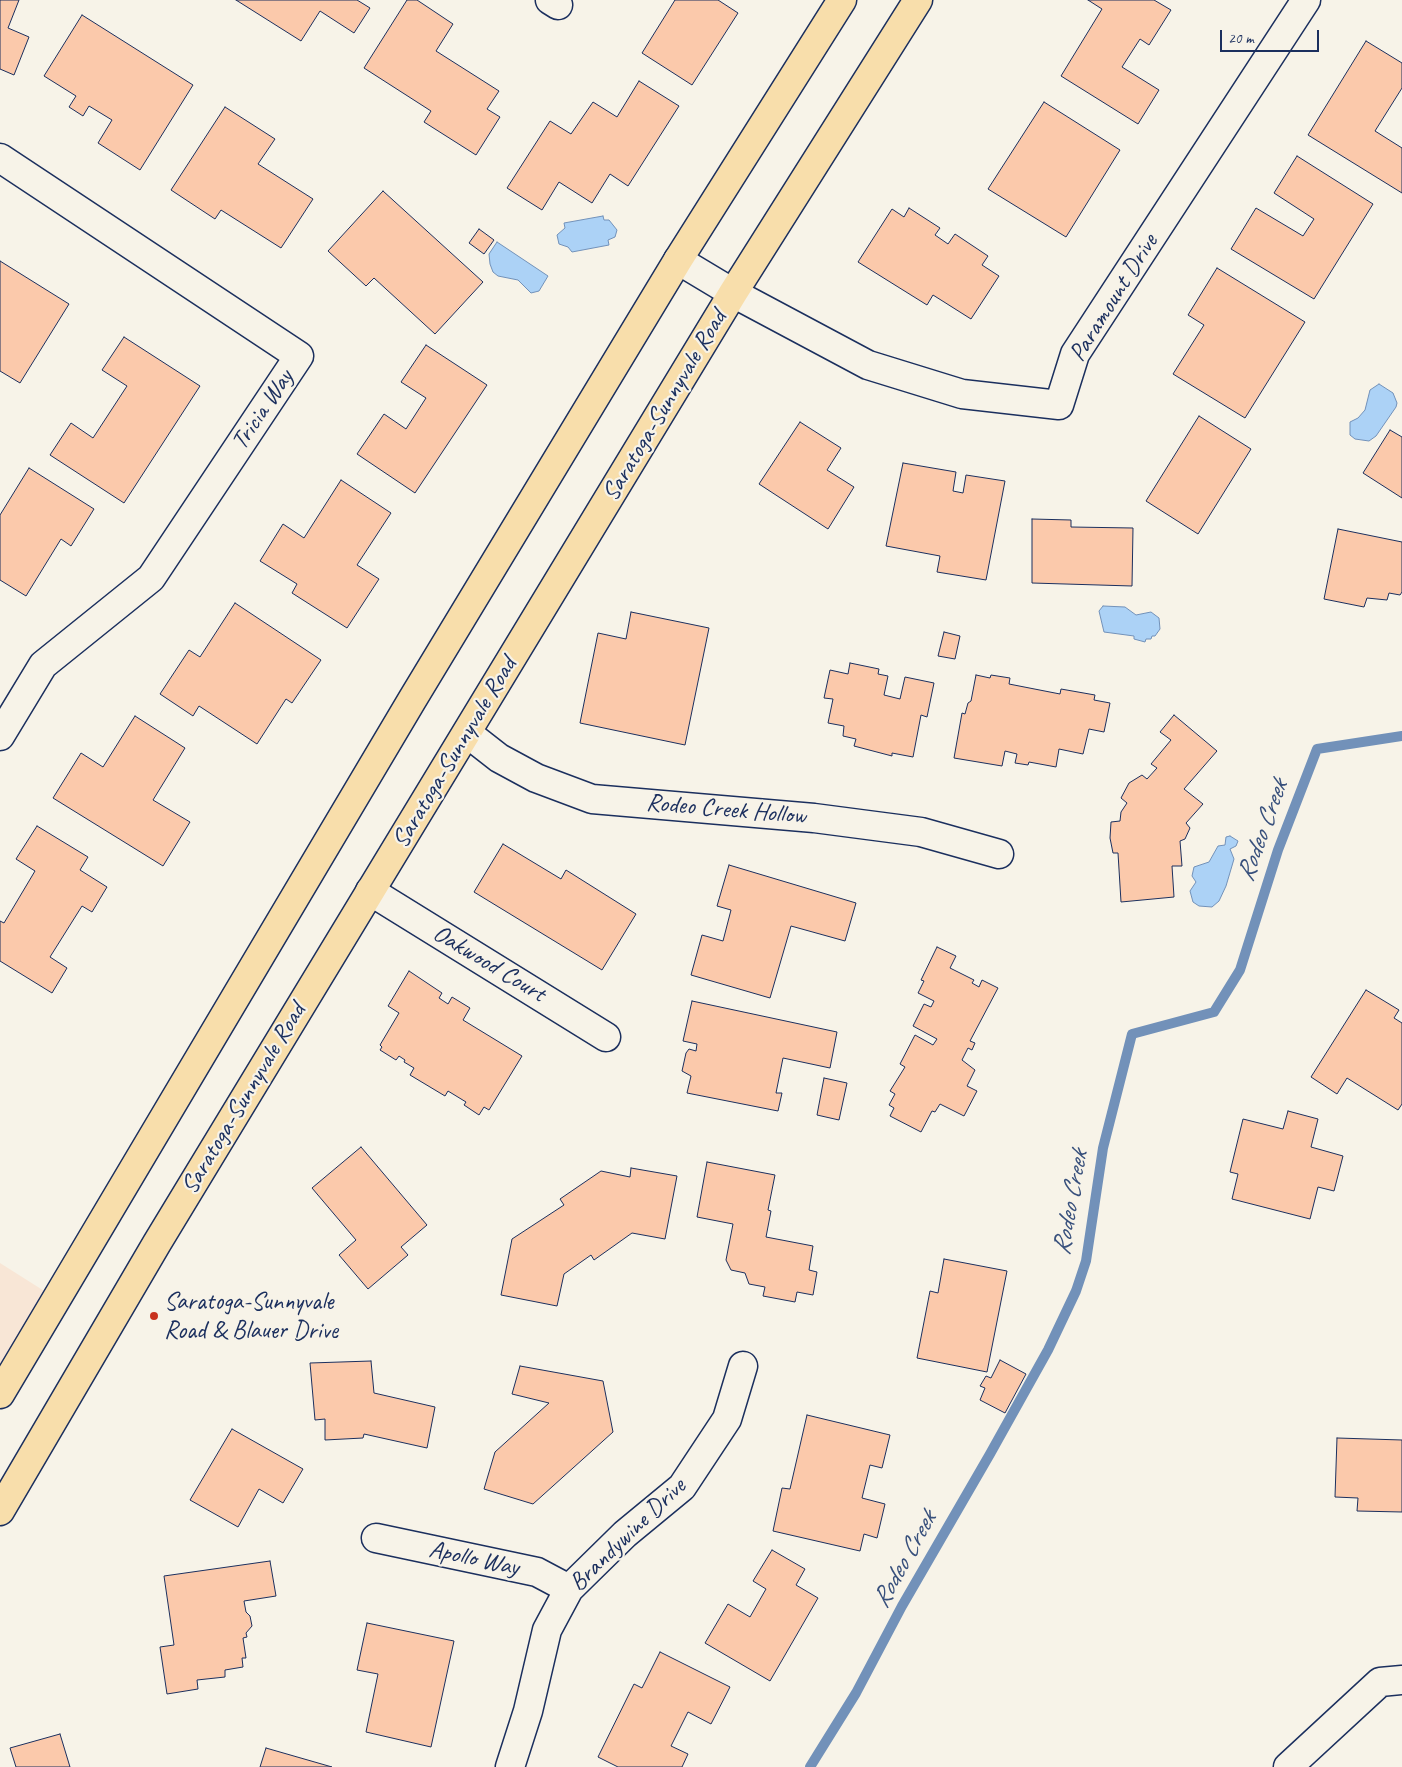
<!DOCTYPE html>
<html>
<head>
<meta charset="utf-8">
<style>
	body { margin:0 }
	#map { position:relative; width:1402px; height:1767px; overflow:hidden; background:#f7f3e8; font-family:Caveat,sans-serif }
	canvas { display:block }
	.scale { position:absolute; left:1220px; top:30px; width:99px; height:22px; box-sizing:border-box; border:2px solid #1b2f5e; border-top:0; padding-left:6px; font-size:15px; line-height:18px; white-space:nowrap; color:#1b2f5e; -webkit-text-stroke:4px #f7f3e8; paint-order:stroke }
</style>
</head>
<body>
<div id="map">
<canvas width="1402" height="1767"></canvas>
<div class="scale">20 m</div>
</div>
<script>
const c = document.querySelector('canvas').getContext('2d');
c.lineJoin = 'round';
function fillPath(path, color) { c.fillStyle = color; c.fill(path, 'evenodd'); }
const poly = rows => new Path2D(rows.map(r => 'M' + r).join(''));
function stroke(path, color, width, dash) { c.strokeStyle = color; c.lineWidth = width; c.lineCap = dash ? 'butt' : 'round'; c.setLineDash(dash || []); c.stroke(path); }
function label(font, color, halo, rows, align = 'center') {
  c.font = font + ' Caveat,sans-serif'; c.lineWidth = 4.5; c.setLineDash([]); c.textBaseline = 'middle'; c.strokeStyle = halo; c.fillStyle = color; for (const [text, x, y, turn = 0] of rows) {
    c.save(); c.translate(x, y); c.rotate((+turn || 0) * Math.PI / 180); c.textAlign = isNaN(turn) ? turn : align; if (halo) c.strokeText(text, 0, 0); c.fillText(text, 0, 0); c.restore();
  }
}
fillPath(poly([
	[0,1263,49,1294,0,1374]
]), '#f8e6d6');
const water = poly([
	[603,216,604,220,609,220,617,230,615,237,608,240,609,245,572,252,568,247,559,244,557,235,565,228,564,223,603,216],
	[497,242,548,276,539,291,531,293,518,280,498,276,493,272,490,264,489,254,497,242],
	[1379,384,1393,393,1397,403,1396,407,1376,436,1369,441,1355,439,1350,435,1350,422,1358,418,1365,410,1370,390,1379,384],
	[1103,606,1125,607,1136,615,1151,612,1159,618,1160,629,1155,636,1152,636,1151,639,1146,639,1145,642,1134,639,1134,636,1104,632,1099,611,1103,606],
	[1230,836,1238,841,1236,846,1230,849,1234,859,1226,886,1219,901,1212,907,1199,906,1193,902,1190,891,1196,882,1192,876,1194,867,1209,862,1218,846,1225,845,1226,837,1230,836]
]);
fillPath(water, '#acd2f6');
stroke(water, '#7291b9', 1);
stroke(poly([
	[810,1767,856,1693,902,1606,990,1454,1048,1350,1076,1291,1086,1261,1103,1148,1132,1034,1214,1012,1240,970,1278,850,1317,749,1402,736]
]), '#7291b9', 10);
const building = poly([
	[0,0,19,0,8,28,29,37,14,75,0,69,0,0],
	[236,0,357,0,370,8,354,33,320,11,301,41,236,0],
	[407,0,417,0,453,24,436,51,499,91,487,109,500,117,476,155,424,122,431,111,364,68,407,0],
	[675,0,718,0,738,13,692,85,642,53,675,0],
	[1088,0,1154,0,1171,10,1149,45,1140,39,1122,67,1159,90,1138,124,1061,76,1102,9,1088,0],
	[82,15,193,85,140,170,98,143,112,120,89,106,83,116,69,107,76,96,44,76,82,15],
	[1366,41,1402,63,1402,88,1375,131,1402,148,1402,193,1308,135,1366,41],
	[639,81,679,106,628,186,610,174,592,203,559,182,542,210,507,188,550,121,571,134,593,102,617,117,639,81],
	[1044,102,1120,150,1066,237,988,189,1044,102],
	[225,107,275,139,258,164,313,199,281,248,221,210,215,219,171,190,225,107],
	[1297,156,1373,204,1314,299,1231,249,1256,208,1303,236,1314,219,1274,193,1297,156],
	[383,191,483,282,435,334,374,278,366,286,328,251,383,191],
	[909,208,940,228,935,235,948,244,955,234,988,256,982,265,999,276,971,319,933,295,927,305,858,262,892,209,904,217,909,208],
	[479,229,494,240,484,254,469,243,479,229],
	[0,261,69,304,20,383,0,371,0,261],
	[1217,268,1305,322,1245,418,1173,374,1204,325,1188,315,1217,268],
	[124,337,200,386,124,503,50,455,71,423,93,438,127,386,102,370,124,337],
	[426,345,487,385,415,493,357,454,384,414,406,429,426,398,401,382,426,345],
	[1199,416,1251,449,1198,534,1146,501,1199,416],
	[800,422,841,448,827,470,854,487,828,529,759,484,800,422],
	[1390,430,1402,437,1402,498,1363,473,1390,430],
	[903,463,956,472,953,491,963,493,966,475,1005,481,986,580,937,572,940,556,886,546,903,463],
	[29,468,94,509,71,546,61,539,26,596,0,580,0,515,29,468],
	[341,480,391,513,357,565,379,579,347,628,292,593,297,584,260,561,283,524,304,538,341,480],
	[1032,519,1071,520,1071,527,1133,528,1132,586,1032,583,1032,519],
	[1338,529,1402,542,1402,592,1400,595,1389,593,1387,600,1367,598,1364,607,1324,599,1338,529],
	[235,603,321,660,292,703,286,699,257,744,199,706,193,716,160,694,189,650,200,657,235,603],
	[631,612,709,628,685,745,580,723,598,633,626,639,631,612],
	[944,632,960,636,955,659,938,656,944,632],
	[850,663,879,669,878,674,888,676,884,695,900,699,905,677,934,683,927,717,921,715,913,757,892,753,892,756,854,746,856,739,843,736,844,726,828,723,833,699,824,698,830,670,848,674,850,663],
	[976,675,990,678,991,675,1010,678,1009,684,1060,694,1061,689,1095,695,1094,700,1110,703,1104,732,1089,729,1083,754,1059,749,1056,767,1029,762,1028,765,1015,763,1017,754,1005,751,1002,766,954,758,962,713,965,714,968,703,971,701,976,675],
	[1174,715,1217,751,1184,789,1203,804,1186,823,1190,828,1185,839,1180,841,1182,866,1172,866,1174,897,1121,902,1118,853,1113,853,1110,838,1111,822,1120,821,1121,812,1127,803,1121,798,1129,783,1142,775,1147,779,1157,768,1151,764,1171,740,1160,732,1174,715],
	[135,716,185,748,153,800,190,822,163,866,53,798,81,753,103,767,135,716],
	[37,826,88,857,80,870,107,887,92,912,82,906,50,957,67,968,52,993,0,961,0,921,4,923,35,871,16,859,37,826],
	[503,844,561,879,566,870,636,914,602,970,474,892,503,844],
	[729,865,856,903,845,941,791,926,770,998,691,975,702,935,723,941,731,910,717,906,729,865],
	[937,947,956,956,950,968,974,980,972,983,979,987,982,980,998,988,970,1041,975,1043,972,1050,968,1048,962,1060,975,1070,967,1086,977,1091,964,1116,940,1104,935,1112,932,1111,921,1132,890,1116,894,1108,889,1105,895,1094,890,1091,905,1067,900,1064,915,1035,933,1045,937,1039,913,1026,924,1004,931,1007,934,1001,918,993,924,981,921,980,937,947],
	[409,971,442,993,439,998,448,1004,452,997,470,1008,463,1020,522,1056,489,1110,484,1107,479,1115,464,1105,466,1102,448,1091,445,1096,410,1075,414,1068,404,1062,405,1060,399,1056,396,1060,380,1050,382,1047,380,1045,399,1013,388,1006,409,971],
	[1366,990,1399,1010,1394,1018,1402,1023,1402,1104,1398,1110,1347,1078,1337,1094,1311,1077,1366,990],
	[692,1001,837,1032,830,1068,783,1058,776,1093,782,1093,778,1111,687,1093,691,1076,682,1071,686,1053,689,1049,696,1051,697,1044,683,1041,692,1001],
	[824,1078,847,1083,839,1120,817,1115,824,1078],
	[1288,1111,1318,1119,1311,1147,1343,1156,1334,1191,1318,1187,1310,1219,1232,1199,1238,1174,1230,1172,1243,1119,1283,1129,1288,1111],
	[361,1147,427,1225,401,1247,408,1255,368,1289,339,1255,356,1240,312,1188,361,1147],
	[707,1162,775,1175,768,1210,771,1211,766,1237,813,1246,809,1270,817,1272,813,1295,797,1292,795,1302,763,1296,765,1287,749,1284,745,1273,731,1270,726,1260,733,1224,697,1217,707,1162],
	[631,1168,677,1176,665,1239,632,1233,594,1260,591,1255,564,1274,557,1306,501,1295,512,1239,564,1205,560,1199,601,1171,630,1177,631,1168],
	[944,1259,1007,1271,987,1372,917,1358,930,1291,938,1293,944,1259],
	[1000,1360,1026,1374,1005,1413,980,1400,985,1388,980,1386,986,1376,991,1378,1000,1360],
	[371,1361,374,1393,435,1407,427,1448,364,1434,363,1438,325,1440,325,1419,315,1420,310,1363,371,1361],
	[520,1366,603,1381,613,1432,533,1504,484,1489,495,1452,549,1403,512,1394,520,1366],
	[807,1415,890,1435,882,1468,870,1465,862,1498,885,1504,877,1538,864,1534,860,1551,773,1531,782,1488,790,1489,807,1415],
	[232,1429,303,1469,283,1503,259,1489,238,1527,190,1500,232,1429],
	[1337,1438,1402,1440,1402,1512,1357,1511,1358,1498,1335,1497,1337,1438],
	[772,1550,805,1569,796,1585,818,1598,770,1681,705,1643,728,1604,750,1617,766,1589,753,1581,772,1550],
	[270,1561,276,1596,244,1601,246,1612,250,1616,252,1626,246,1633,247,1637,243,1638,246,1658,242,1658,243,1667,225,1670,225,1677,197,1680,198,1689,167,1694,160,1647,174,1645,164,1576,270,1561],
	[367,1623,454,1641,431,1747,366,1732,378,1674,357,1670,367,1623],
	[660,1652,730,1687,711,1724,688,1712,671,1746,688,1754,682,1767,618,1767,598,1757,634,1684,642,1688,660,1652],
	[60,1734,70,1767,16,1767,10,1748,60,1734],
	[266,1748,332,1767,260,1767,266,1748]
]);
fillPath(building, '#fbc9ab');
stroke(building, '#1b2f5e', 1);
const minor = poly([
	[550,0,558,5],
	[0,158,299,356,151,578,43,665,0,736],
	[678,260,733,293,868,365,962,394,1059,405,1075,354,1306,0],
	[467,733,499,758,536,778,592,799,814,818,921,832,999,854],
	[370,891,606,1037],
	[376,1538,537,1572,569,1589],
	[510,1767,528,1711,547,1630,569,1589,625,1534,682,1487,727,1419,743,1366],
	[1288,1767,1380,1682,1402,1680]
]);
const major = poly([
	[0,1394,412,700,678,260,842,0],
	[0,1511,157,1243,733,293,918,0]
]);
stroke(minor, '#1b2f5e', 31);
stroke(major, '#1b2f5e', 31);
stroke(minor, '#f7f3e8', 28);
stroke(major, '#f8deab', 28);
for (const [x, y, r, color] of [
	[154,1316,5,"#c8321e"]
]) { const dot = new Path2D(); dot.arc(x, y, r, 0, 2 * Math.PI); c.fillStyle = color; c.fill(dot); stroke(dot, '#f7f3e8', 2); }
label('25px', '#1b2f5e', '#f7f3e8', [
	["Paramount Drive",1114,298,-58],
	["Saratoga-Sunnyvale Road",665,406,-59],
	["Tricia Way",263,410,-56],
	["Saratoga-Sunnyvale Road",455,753,-59],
	["Rodeo Creek Hollow",726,810,5],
	["Oakwood Court",489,964,31],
	["Saratoga-Sunnyvale Road",244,1099,-59],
	["Brandywine Drive",628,1535,-44],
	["Apollo Way",474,1559,12]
]);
label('25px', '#1b2f5e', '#f7f3e8', [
	["Saratoga-Sunnyvale",164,1302],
	["Road & Blauer Drive",164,1331]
], 'left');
label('italic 26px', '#38507c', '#f7f3e8', [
	["Rodeo Creek",1263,831,-70],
	["Rodeo Creek",1071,1203,-80],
	["Rodeo Creek",905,1560,-61]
]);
</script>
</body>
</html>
